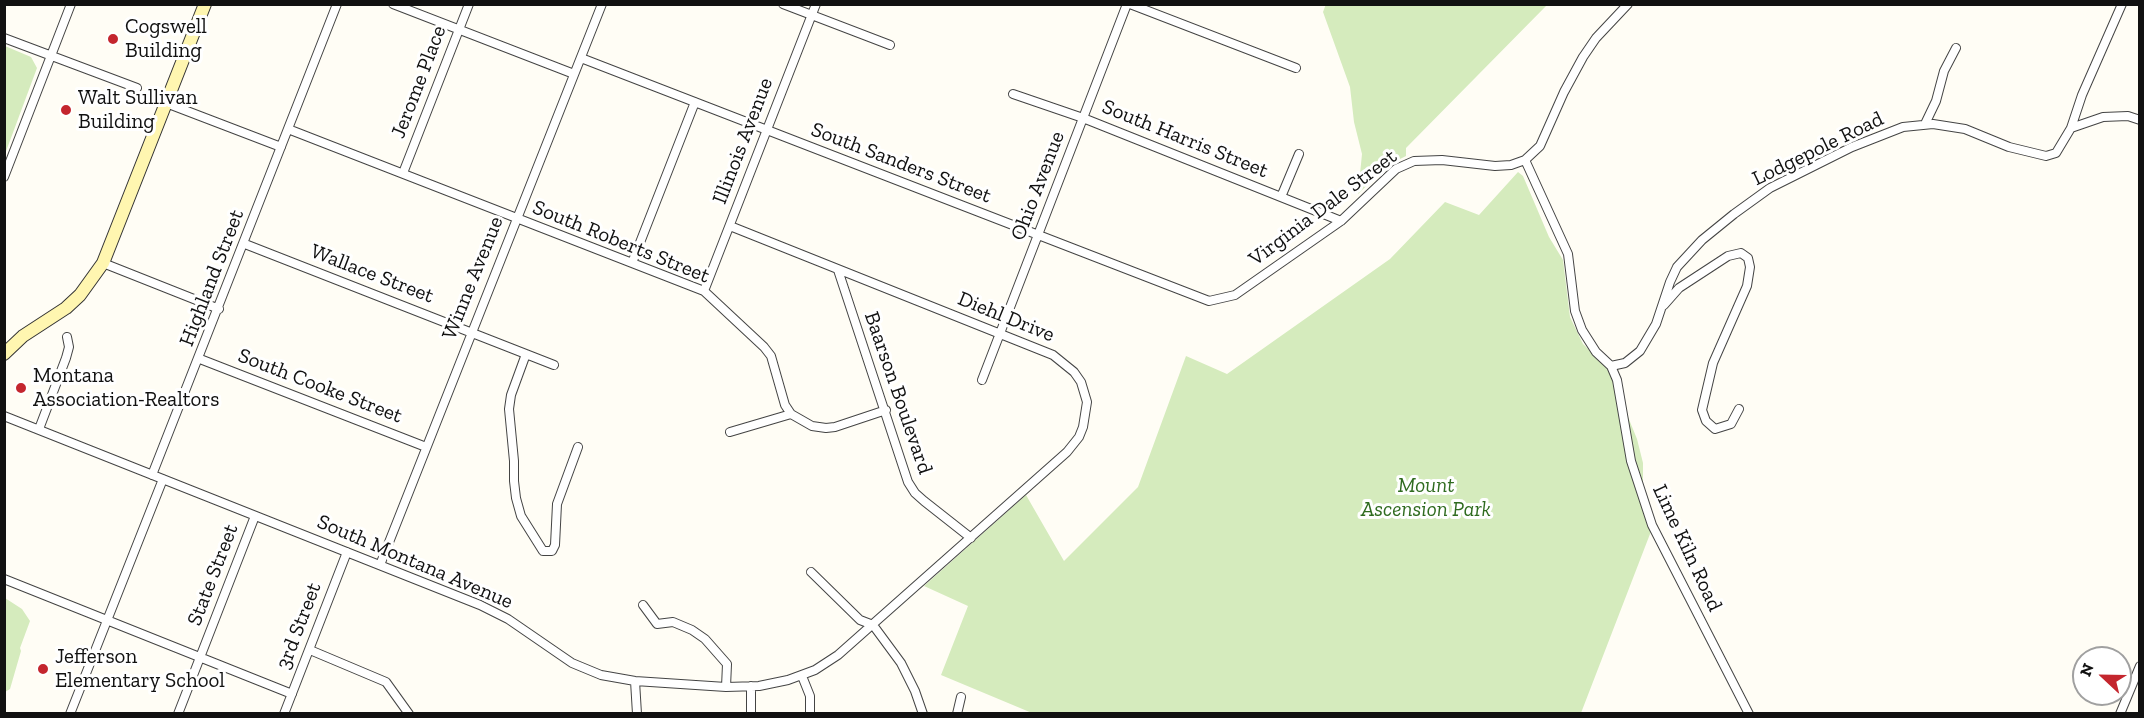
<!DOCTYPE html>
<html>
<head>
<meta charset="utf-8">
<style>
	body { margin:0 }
	#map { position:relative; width:2144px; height:718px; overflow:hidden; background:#fffdf5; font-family:"Zilla Slab",serif }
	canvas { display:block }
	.frame { position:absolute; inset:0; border:6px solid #111; pointer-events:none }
	.north { position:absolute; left:2072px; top:646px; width:60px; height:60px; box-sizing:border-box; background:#fff; border:2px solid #a0a0a0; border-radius:50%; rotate:292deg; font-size:16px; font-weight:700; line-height:24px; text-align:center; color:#111 }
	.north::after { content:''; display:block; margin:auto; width:21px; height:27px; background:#c4262e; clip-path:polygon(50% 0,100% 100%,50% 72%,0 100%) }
</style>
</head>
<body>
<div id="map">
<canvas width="2144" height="718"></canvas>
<div class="frame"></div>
<div class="north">N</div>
</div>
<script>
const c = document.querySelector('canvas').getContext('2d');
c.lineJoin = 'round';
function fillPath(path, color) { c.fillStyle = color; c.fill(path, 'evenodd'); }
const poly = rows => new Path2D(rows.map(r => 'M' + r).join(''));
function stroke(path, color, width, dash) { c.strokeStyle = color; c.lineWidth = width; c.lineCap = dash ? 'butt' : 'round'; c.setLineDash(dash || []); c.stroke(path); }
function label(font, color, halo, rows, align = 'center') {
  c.font = font + ' "Zilla Slab",serif'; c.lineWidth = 6; c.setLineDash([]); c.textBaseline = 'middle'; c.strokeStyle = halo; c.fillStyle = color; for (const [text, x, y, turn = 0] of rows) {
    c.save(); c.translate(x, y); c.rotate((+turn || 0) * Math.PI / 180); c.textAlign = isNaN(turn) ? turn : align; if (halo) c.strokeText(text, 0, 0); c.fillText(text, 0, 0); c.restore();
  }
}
fillPath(poly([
	[1326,4,1546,4,1547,5,1406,148,1406,156,1388,165,1358,194,1362,154,1354,122,1350,87,1323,12],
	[5,46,31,57,37,68,5,154],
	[1518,172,1523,176,1549,237,1563,260,1570,317,1583,344,1608,368,1637,439,1643,463,1643,490,1655,521,1581,713,1032,713,941,675,968,606,924,586,1026,495,1064,561,1138,487,1186,356,1227,374,1390,259,1445,202,1479,215],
	[5,598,22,609,30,621,20,648,21,651,10,689,5,692]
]), '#d5ebbd');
const street = poly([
	[393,4,574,74],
	[783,4,890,45],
	[1130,4,1296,68],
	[4,38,137,88],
	[581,58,1209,301,1235,295,1341,221,1396,169,1414,161,1442,160,1495,166,1511,165,1525,160,1540,146,1564,92,1583,57,1596,38,1628,4],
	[1013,94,1083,118,1341,221],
	[166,103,281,147],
	[1925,124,1936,101,1944,71,1956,48],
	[2071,128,2082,95,2122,4],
	[288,129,704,291,764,347,771,356,785,405,791,414,812,426,826,428,835,427,886,410],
	[1525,160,1568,254,1575,311,1582,330,1596,352,1611,366,1617,380,1631,461,1652,525,1749,714],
	[403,173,469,4],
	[4,177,71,4],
	[1281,197,1299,154],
	[245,244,554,365],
	[103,263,219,309],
	[632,263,695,102],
	[838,270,908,482,915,493,924,501,971,538],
	[704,291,816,4],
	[1664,305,1679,288,1728,256,1741,253,1748,258,1750,267,1747,286,1713,363,1702,410,1706,421,1715,429,1731,424,1739,409],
	[526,354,511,395,509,409,514,461,514,481,516,498,521,516,543,551,552,551,555,545,557,504,578,447],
	[200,359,426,447],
	[1611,366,1625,363,1640,351,1656,324,1670,282,1677,267,1702,240,1734,214,1770,188,1852,147,1903,127,1933,124,1965,129,2009,147,2046,156,2056,153,2071,128,2103,117,2128,116,2140,120],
	[982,380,1127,4],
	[4,416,480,605,508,619,572,663,601,675,635,681,726,687,759,686,788,680,815,670,838,655,1067,452,1079,437,1083,427,1087,402,1081,382,1074,372,1053,355,730,226],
	[39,429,66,358,69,347,67,337],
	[730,432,791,414],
	[152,475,337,4],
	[380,565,602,4],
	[811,572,860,620,873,625,901,663,915,691,923,714],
	[4,579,292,694],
	[643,605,657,624,673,622,692,630,705,639,727,664,726,687],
	[310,650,386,682,409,714],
	[802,676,810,696,810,714],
	[635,681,637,714],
	[70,714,163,479],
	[178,714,255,516],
	[284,714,347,552],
	[751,714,751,686],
	[957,714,961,697],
	[2120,714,2140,666]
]);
const secondary = poly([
	[4,354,23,336,66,308,80,295,103,263,205,4]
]);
stroke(street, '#444', 10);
stroke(secondary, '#333', 14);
stroke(street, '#fff', 8);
stroke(secondary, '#fff6b0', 12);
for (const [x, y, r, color] of [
	[113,39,6,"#c4262e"],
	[66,110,6,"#c4262e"],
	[21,388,6,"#c4262e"],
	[43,669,6,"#c4262e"]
]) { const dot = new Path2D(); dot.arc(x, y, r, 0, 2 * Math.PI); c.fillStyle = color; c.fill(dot); stroke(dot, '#fff', 2); }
label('21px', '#111', '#fff', [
	["Cogswell",125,27],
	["Building",125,51],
	["Walt Sullivan",78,98],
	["Building",78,122],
	["Montana",33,376],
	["Association-Realtors",33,400],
	["Jefferson",55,657],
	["Elementary School",55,681]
], 'left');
label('21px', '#111', '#fff', [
	["Jerome Place",419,82,-69],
	["South Harris Street",1185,139,22],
	["Illinois Avenue",743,141,-69],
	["Lodgepole Road",1818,149,-26],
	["South Sanders Street",901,163,21],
	["Ohio Avenue",1038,186,-69],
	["Virginia Dale Street",1323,208,-37],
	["South Roberts Street",621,242,22],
	["Wallace Street",372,274,21],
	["Highland Street",212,278,-69],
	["Winne Avenue",473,278,-68],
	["Diehl Drive",1006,317,22],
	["South Cooke Street",320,386,21],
	["Baarson Boulevard",898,393,71],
	["Lime Kiln Road",1687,548,65],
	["South Montana Avenue",415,562,23],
	["State Street",213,575,-69],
	["3rd Street",299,626,-69]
]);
label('italic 21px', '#2f6b1f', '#fff', [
	["Mount",1426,486],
	["Ascension Park",1426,510]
]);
</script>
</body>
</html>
